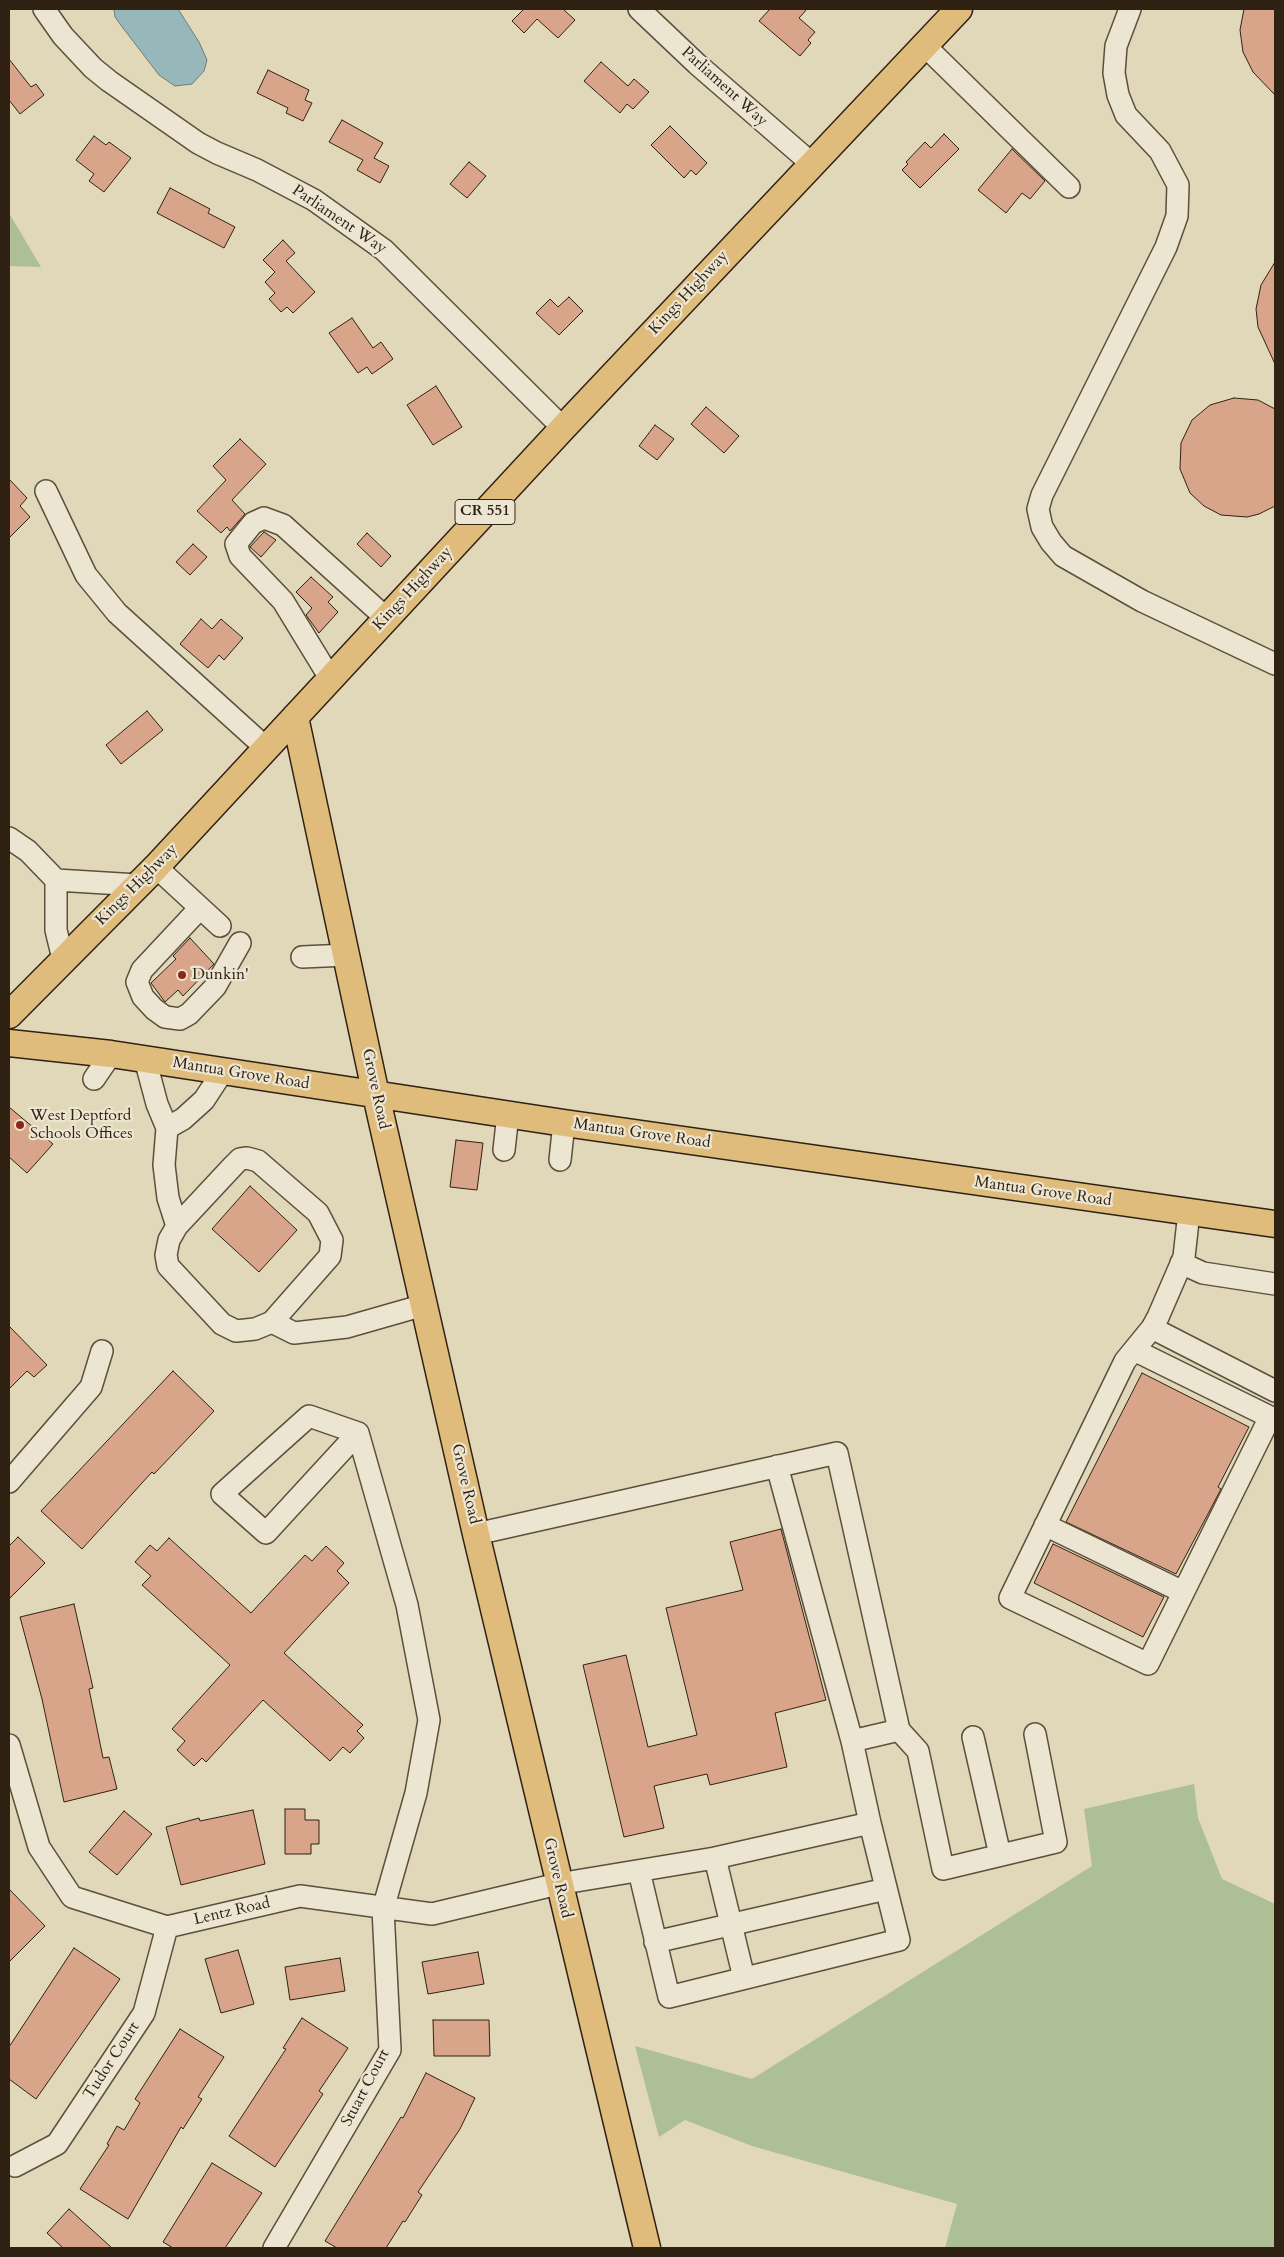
<!DOCTYPE html>
<html>
<head>
<meta charset="utf-8">
<style>
	body { margin:0 }
	#map { position:relative; width:1284px; height:2257px; overflow:hidden; background:#e1d7b9; font-family:Cardo,serif }
	canvas { display:block }
	.frame { position:absolute; inset:0; border:10px solid #302213; pointer-events:none }
</style>
</head>
<body>
<div id="map">
<canvas width="1284" height="2257"></canvas>
<div class="frame"></div>
</div>
<script>
const c = document.querySelector('canvas').getContext('2d');
c.lineJoin = 'round';
function fillPath(path, color) { c.fillStyle = color; c.fill(path, 'evenodd'); }
const poly = rows => new Path2D(rows.map(r => 'M' + r).join(''));
function stroke(path, color, width, dash) { c.strokeStyle = color; c.lineWidth = width; c.lineCap = dash ? 'butt' : 'round'; c.setLineDash(dash || []); c.stroke(path); }
function label(font, color, halo, rows, align = 'center') {
  c.font = font + ' Cardo,serif'; c.lineWidth = 4.5; c.setLineDash([]); c.textBaseline = 'middle'; c.strokeStyle = halo; c.fillStyle = color; for (const [text, x, y, turn = 0] of rows) {
    c.save(); c.translate(x, y); c.rotate((+turn || 0) * Math.PI / 180); c.textAlign = isNaN(turn) ? turn : align; if (halo) c.strokeText(text, 0, 0); c.fillText(text, 0, 0); c.restore();
  }
}
fillPath(poly([
	[9,213,41,267,9,266],
	[1194,1784,1198,1818,1222,1879,1275,1904,1275,2248,945,2248,957,2204,752,2146,685,2120,659,2137,635,2046,752,2079,1092,1866,1084,1809]
]), '#adbf94');
const water = poly([
	[114,9,178,9,199,42,207,60,204,71,192,84,175,86,169,82,159,75,123,28,115,17,114,9]
]);
fillPath(water, '#98b7ba');
stroke(water, '#6e7b77', 1);
const building = poly([
	[524,9,563,9,575,20,558,38,537,19,524,33,512,21,524,9],
	[770,9,807,9,799,18,815,32,808,40,811,43,800,56,759,21,770,9],
	[1244,9,1275,9,1275,95,1253,72,1243,52,1240,30,1244,9],
	[9,59,31,87,36,84,44,95,20,114,9,100,9,59],
	[601,62,628,86,634,79,649,92,633,109,627,104,620,113,584,81,601,62],
	[268,70,309,90,305,100,312,103,303,121,286,113,288,108,257,93,268,70],
	[342,120,383,143,374,158,389,166,380,183,357,170,363,160,329,142,342,120],
	[670,126,707,163,696,175,691,170,684,178,651,145,670,126],
	[944,134,959,149,920,188,902,170,908,164,906,162,925,142,931,148,944,134],
	[94,136,106,145,109,142,131,158,104,192,89,181,94,174,76,160,94,136],
	[1012,149,1045,181,1030,199,1022,193,1006,213,978,190,1012,149],
	[469,162,486,176,467,198,450,184,469,162],
	[170,188,210,209,208,213,235,227,224,248,157,213,170,188],
	[283,240,295,253,286,261,315,292,293,313,287,307,281,312,269,299,275,293,265,282,275,272,263,260,283,240],
	[1275,262,1275,364,1258,327,1256,309,1261,285,1275,262],
	[569,297,583,311,559,335,536,313,550,299,558,307,569,297],
	[352,318,373,348,381,342,393,359,372,374,367,367,358,373,329,333,352,318],
	[436,386,462,427,433,445,407,405,436,386],
	[1234,398,1258,400,1275,409,1275,506,1259,514,1247,517,1221,515,1204,506,1190,493,1180,469,1181,443,1192,420,1210,405,1234,398],
	[706,407,739,436,724,453,691,424,706,407],
	[655,425,674,439,657,460,639,446,655,425],
	[240,439,266,464,232,500,245,514,230,531,227,527,221,533,197,511,226,480,213,466,240,439],
	[9,479,27,498,20,506,30,517,9,538,9,479],
	[264,532,276,540,261,557,250,547,264,532],
	[367,533,391,556,381,567,357,544,367,533],
	[193,544,207,557,190,575,176,562,193,544],
	[311,577,333,597,328,602,338,612,319,633,306,615,312,608,296,592,311,577],
	[201,619,212,629,221,619,243,638,224,660,219,655,208,668,180,644,201,619],
	[147,711,163,730,121,764,106,745,147,711],
	[190,938,214,964,183,996,178,990,165,1002,151,983,176,959,173,956,190,938],
	[9,1107,53,1144,27,1173,9,1157,9,1107],
	[456,1140,483,1143,477,1190,450,1187,456,1140],
	[250,1186,297,1230,259,1272,212,1229,250,1186],
	[9,1326,47,1365,34,1377,27,1371,9,1389,9,1326],
	[173,1371,214,1411,154,1474,152,1472,82,1549,41,1511,173,1371],
	[1142,1373,1249,1427,1218,1487,1221,1489,1209,1512,1176,1574,1066,1522,1142,1373],
	[781,1529,826,1700,775,1713,787,1767,710,1785,707,1774,654,1786,664,1828,624,1837,583,1665,626,1655,648,1747,697,1735,666,1608,743,1590,730,1542,781,1529],
	[18,1537,45,1563,9,1599,9,1546,18,1537],
	[169,1538,251,1613,305,1555,312,1561,326,1546,344,1563,337,1571,349,1583,284,1653,363,1725,357,1731,364,1738,350,1753,343,1747,330,1761,263,1700,206,1762,202,1758,194,1766,177,1750,185,1741,172,1729,230,1665,142,1585,151,1576,135,1562,150,1545,157,1551,169,1538],
	[1053,1544,1164,1597,1143,1637,1034,1583,1053,1544],
	[74,1604,93,1688,89,1689,103,1758,109,1757,117,1789,64,1802,42,1699,20,1617,74,1604],
	[285,1809,305,1809,305,1820,319,1820,319,1844,311,1844,311,1854,285,1854,285,1809],
	[253,1810,265,1864,181,1885,166,1827,199,1818,200,1821,253,1810],
	[124,1811,152,1834,117,1875,89,1852,124,1811],
	[9,1889,45,1926,9,1962,9,1889],
	[74,1948,120,1979,36,2099,9,2079,9,2047,74,1948],
	[238,1950,254,2004,221,2013,205,1959,238,1950],
	[478,1952,484,1984,428,1994,422,1962,478,1952],
	[340,1958,345,1991,290,2000,285,1967,340,1958],
	[302,2018,348,2048,319,2091,323,2094,275,2167,229,2136,286,2049,283,2048,302,2018],
	[433,2020,489,2020,490,2056,434,2056,433,2020],
	[180,2029,224,2057,198,2097,202,2099,183,2129,181,2127,128,2219,80,2189,109,2145,107,2144,117,2126,124,2130,140,2103,135,2099,180,2029],
	[426,2073,475,2098,460,2129,418,2192,422,2195,405,2222,403,2221,386,2248,337,2248,325,2241,383,2147,401,2117,403,2118,426,2073],
	[212,2163,262,2193,225,2248,173,2248,163,2242,212,2163],
	[69,2209,112,2248,63,2248,47,2233,69,2209]
]);
fillPath(building, '#d8a48a');
stroke(building, '#302213', 1);
const minor = poly([
	[44,9,63,36,93,68,109,81,198,143,217,153,257,170,314,200,384,250,563,428],
	[639,9,697,64,811,163],
	[1130,9,1116,46,1114,73,1118,95,1126,115,1160,151,1178,185,1177,216,1166,247,1042,495,1038,509,1042,527,1051,542,1063,556,1142,601,1275,664],
	[924,45,1069,187],
	[46,491,86,575,117,613,266,748],
	[330,678,283,601,240,556,236,544,253,523,264,518,283,525,386,618],
	[9,838,28,851,56,880,56,930,63,959],
	[156,867,220,926],
	[56,880,138,885],
	[200,908,142,970,137,982,143,997,154,1009,165,1017,180,1019,189,1014,215,987,240,943],
	[302,957,347,955],
	[145,1059,157,1104,167,1128,183,1119,204,1100,223,1071],
	[94,1079,111,1054],
	[167,1128,164,1165,168,1198,177,1226],
	[504,1150,508,1114],
	[560,1160,564,1123],
	[1181,1263,1203,1273,1275,1284],
	[272,1322,255,1329,236,1331,222,1324,168,1266,166,1255,169,1240,177,1226,233,1166,240,1159,247,1158,258,1161,318,1213,332,1240,330,1256,272,1322,294,1333,347,1327,424,1305],
	[1152,1328,1275,1391],
	[1134,1350,1270,1417,1148,1664,1010,1598,1125,1361,1152,1328,1158,1317,1184,1257,1189,1212],
	[777,1466,852,1741],
	[9,1482,91,1387,102,1351],
	[1045,1525,1183,1592],
	[899,1730,918,1751,943,1869,1056,1842,1035,1734],
	[973,1737,1000,1855],
	[9,1745,39,1847,72,1897,167,1927,300,1896,432,1914,558,1884,715,1858,870,1823,852,1741,899,1730,837,1453,476,1534],
	[715,1858,744,1978],
	[639,1871,669,1997,899,1940,870,1823],
	[655,1942,886,1889],
	[15,2166,57,2144,144,2013,167,1927],
	[274,2248,390,2050,383,1909,416,1793,429,1720,407,1605,358,1433,309,1416,222,1494,266,1533,358,1433]
]);
const major = poly([
	[295,717,376,1095,476,1534,647,2248],
	[9,1015,156,867,563,428,959,9],
	[9,1043,111,1054,564,1123,1275,1224]
]);
stroke(minor, '#5c4f3c', 24);
stroke(major, '#302213', 29);
stroke(minor, '#ece5d2', 21);
stroke(major, '#e0bc7c', 26);
for (const [x, y, r, color] of [
	[182,975,5,"#8f2418"],
	[20,1125,5,"#8f2418"]
]) { const dot = new Path2D(); dot.arc(x, y, r, 0, 2 * Math.PI); c.fillStyle = color; c.fill(dot); stroke(dot, '#ece5d2', 2); }
for (const [x, y, w] of [
	[485,512,60]
]) { const box = new Path2D(); box.roundRect(x - w / 2, y - 12.5, w, 25, 4); c.fillStyle = '#ece5d2'; c.fill(box); stroke(box, '#302213', 1); }
label('bold 15px', '#302213', null, [
	["CR 551",485,512]
]);
label('16px', '#302213', '#ece5d2', [
	["Parliament Way",724,87,42],
	["Parliament Way",339,220,34],
	["Kings Highway",689,293,-47],
	["Kings Highway",413,589,-47],
	["Kings Highway",137,885,-45],
	["Mantua Grove Road",241,1074,9],
	["Grove Road",375,1089,78],
	["Mantua Grove Road",642,1134,8],
	["Mantua Grove Road",1043,1192,8],
	["Grove Road",465,1484,77],
	["Grove Road",557,1878,77],
	["Lentz Road",232,1912,-13],
	["Tudor Court",112,2061,-57],
	["Stuart Court",366,2088,-62]
]);
label('16px', '#302213', '#ece5d2', [
	["Dunkin'",192,975],
	["West Deptford",30,1116],
	["Schools Offices",30,1134]
], 'left');
</script>
</body>
</html>
